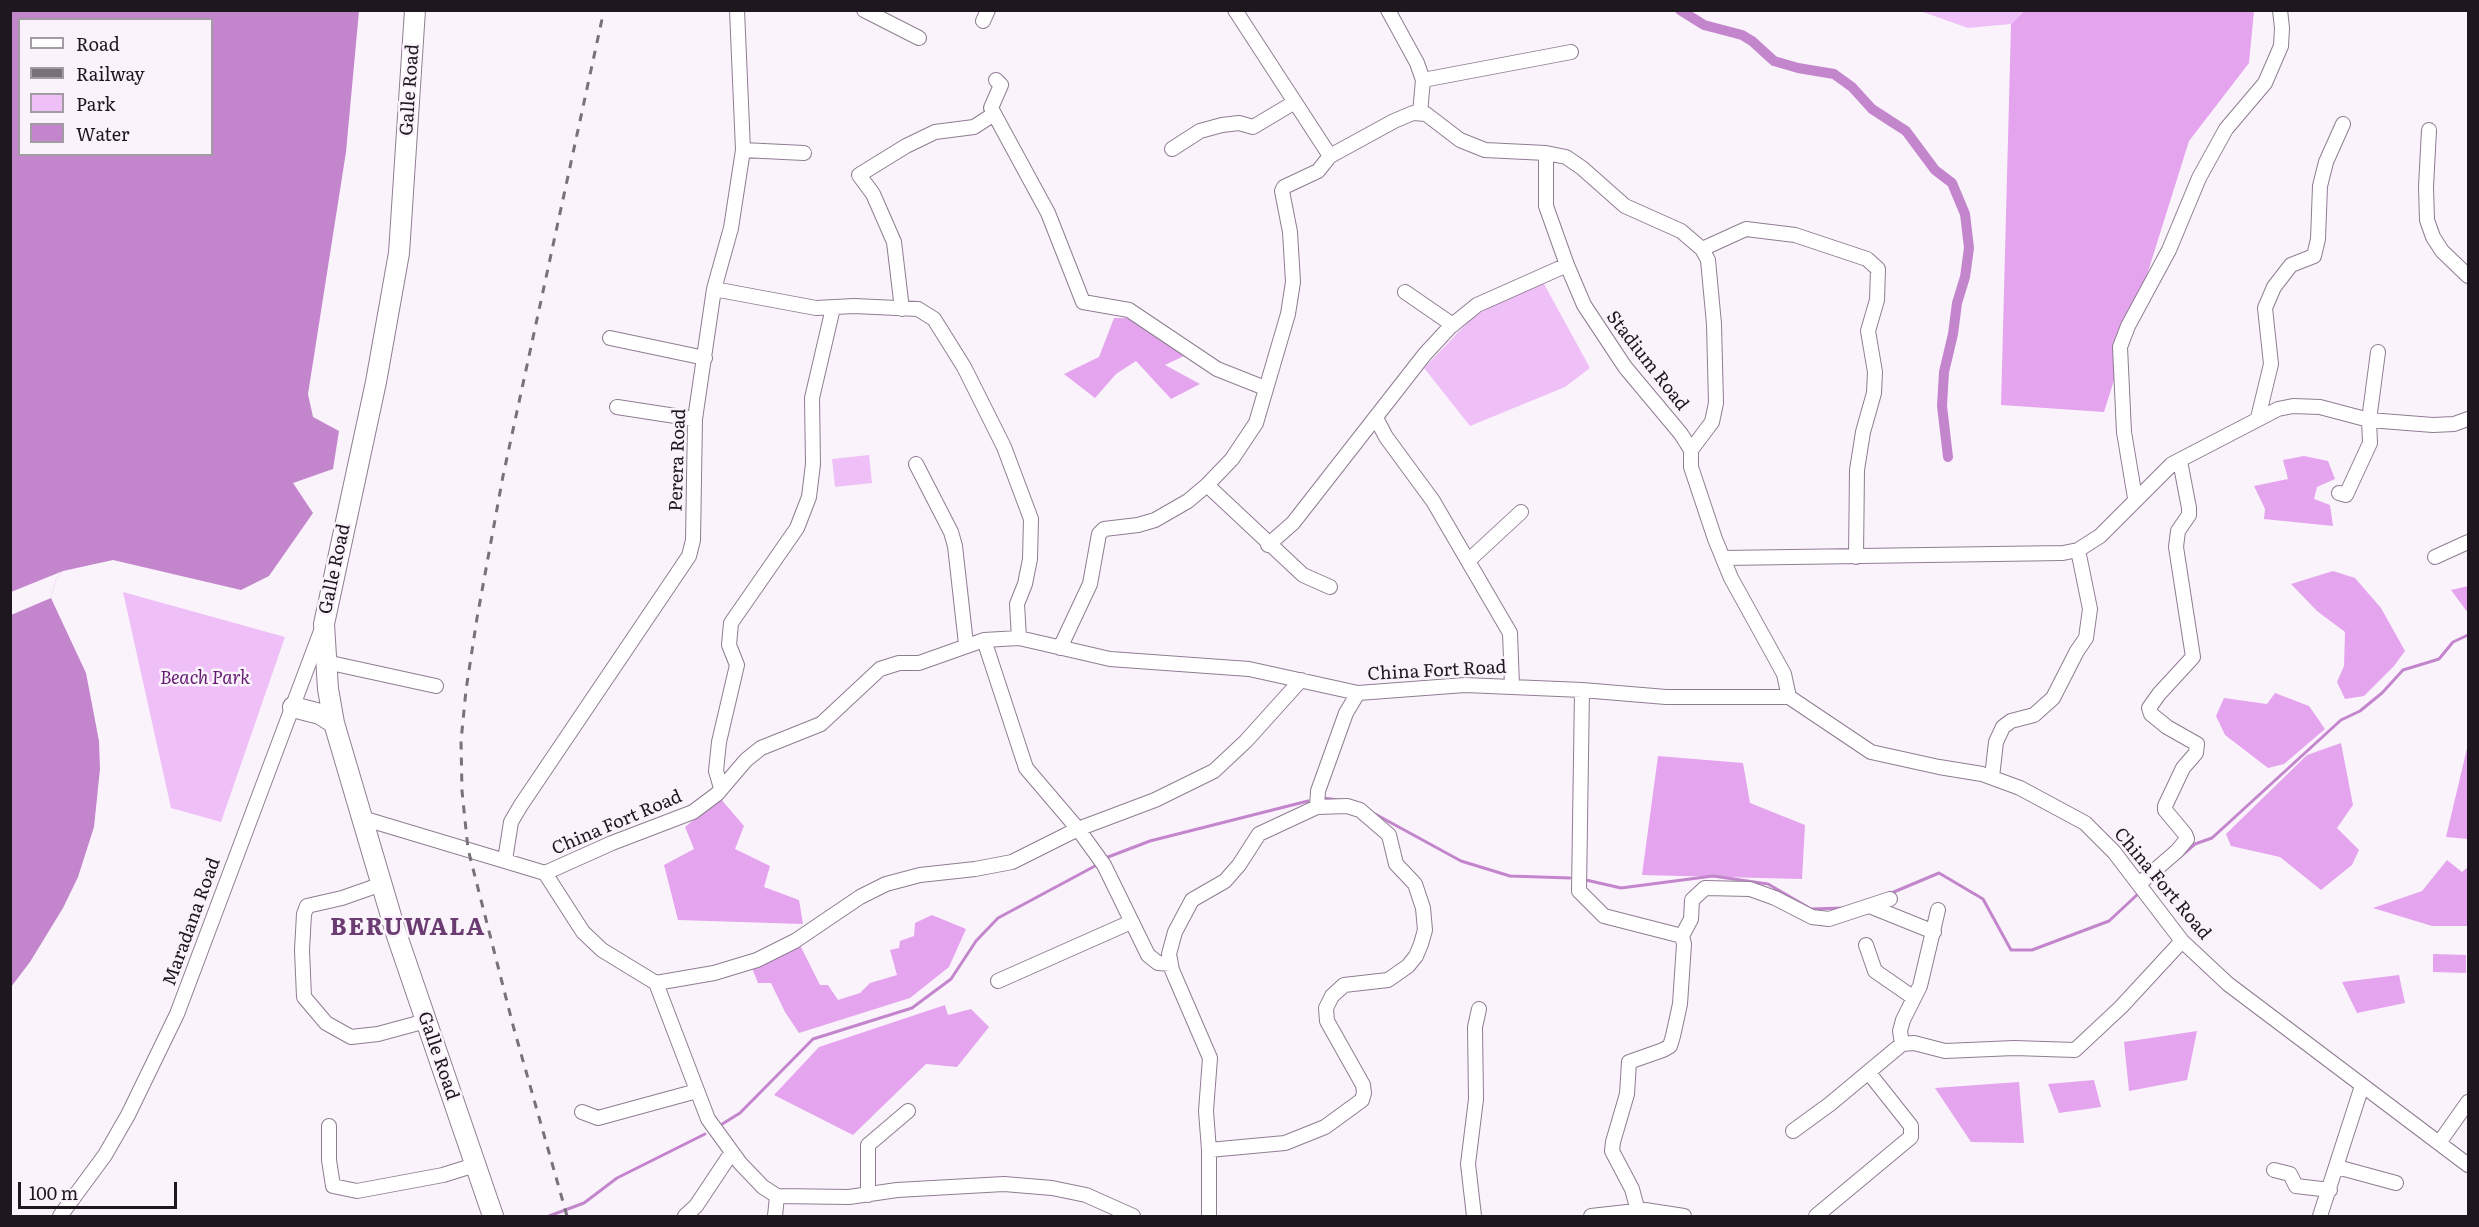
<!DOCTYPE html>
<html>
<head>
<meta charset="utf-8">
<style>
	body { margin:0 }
	#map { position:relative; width:2479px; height:1227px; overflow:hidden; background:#fbf3fc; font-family:Literata,serif }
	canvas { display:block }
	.frame { position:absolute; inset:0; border:12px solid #1e171f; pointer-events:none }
	.legend { position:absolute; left:18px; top:18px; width:195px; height:138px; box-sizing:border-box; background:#fbf3fc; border:2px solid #a39ba4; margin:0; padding:8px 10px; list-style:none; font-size:18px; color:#1e171f }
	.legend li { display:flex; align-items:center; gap:12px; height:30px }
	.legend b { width:30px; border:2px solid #a39ba4 }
	.scale { position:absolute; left:18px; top:1182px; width:159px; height:27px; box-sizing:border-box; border:3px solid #1e171f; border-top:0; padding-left:8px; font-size:18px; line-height:21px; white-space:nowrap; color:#1e171f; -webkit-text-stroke:4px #fbf3fc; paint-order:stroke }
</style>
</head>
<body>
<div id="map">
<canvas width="2479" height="1227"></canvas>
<div class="frame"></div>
<ul class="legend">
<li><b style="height:8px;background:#fff"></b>Road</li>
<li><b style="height:8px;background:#787179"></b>Railway</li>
<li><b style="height:16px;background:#efc0f7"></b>Park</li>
<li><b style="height:16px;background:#c386cd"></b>Water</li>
</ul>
<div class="scale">100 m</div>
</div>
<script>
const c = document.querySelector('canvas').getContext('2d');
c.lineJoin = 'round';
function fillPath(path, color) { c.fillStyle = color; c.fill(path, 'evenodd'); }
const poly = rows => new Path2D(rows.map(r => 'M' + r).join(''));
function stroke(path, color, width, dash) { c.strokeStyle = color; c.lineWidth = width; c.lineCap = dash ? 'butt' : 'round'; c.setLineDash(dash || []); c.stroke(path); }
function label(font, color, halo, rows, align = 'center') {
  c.font = font + ' Literata,serif'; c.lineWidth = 5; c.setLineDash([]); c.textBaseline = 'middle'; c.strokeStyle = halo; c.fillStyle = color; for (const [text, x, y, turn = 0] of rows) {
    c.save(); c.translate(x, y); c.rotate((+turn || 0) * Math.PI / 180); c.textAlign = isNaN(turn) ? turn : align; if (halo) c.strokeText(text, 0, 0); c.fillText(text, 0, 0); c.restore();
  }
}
fillPath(poly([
	[1920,11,2024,11,2011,24,1968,28],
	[1543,282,1590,368,1565,387,1470,426,1424,368,1469,321,1494,303],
	[869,455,872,483,835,487,832,459],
	[123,592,285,637,221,822,171,808]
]), '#efc0f7');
fillPath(poly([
	[2024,11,2254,11,2249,63,2189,141,2104,412,2001,405,2011,24],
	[1114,318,1131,318,1186,355,1165,365,1200,384,1171,399,1136,361,1116,374,1095,398,1064,374,1099,357],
	[2304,456,2328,461,2335,479,2317,487,2314,499,2330,505,2333,526,2264,519,2265,509,2254,486,2288,479,2283,460],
	[2333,571,2355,578,2381,608,2405,651,2394,666,2364,696,2345,699,2337,682,2344,666,2345,632,2317,611,2291,584],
	[2468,586,2468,613,2451,590],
	[2275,693,2309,706,2325,729,2284,764,2268,768,2225,735,2216,716,2224,698,2267,704],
	[2341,743,2353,805,2337,828,2359,850,2352,865,2321,890,2280,857,2231,846,2226,834,2307,755],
	[2468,744,2468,839,2446,837],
	[1658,756,1743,763,1750,803,1805,825,1802,879,1642,875],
	[720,798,744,826,735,849,770,866,764,887,799,900,803,924,678,920,664,865,694,849,685,827],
	[2447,860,2462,872,2468,867,2468,926,2432,926,2373,908,2422,891],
	[932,915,966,929,949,967,910,998,799,1033,785,1012,771,983,758,983,752,968,800,945,820,985,828,985,838,1000,860,993,870,983,897,975,890,950,899,948,900,941,914,936,915,923],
	[2433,954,2466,955,2466,973,2433,972],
	[2399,975,2405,1003,2357,1013,2342,982],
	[945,1005,948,1015,971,1009,989,1027,957,1067,926,1064,853,1135,774,1095,819,1047],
	[2197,1031,2187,1080,2129,1091,2124,1042],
	[2094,1080,2101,1107,2059,1113,2048,1084],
	[2019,1082,2024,1143,1971,1142,1935,1088]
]), '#e4a5ee');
fillPath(poly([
	[11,11,359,11,346,152,308,394,313,417,339,431,333,469,293,483,313,513,269,576,241,590,113,560,63,571,56,579,51,598,86,673,99,741,100,769,94,827,78,877,63,908,30,962,11,987],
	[20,20,212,20,212,154,20,154]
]), '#c386cd');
fillPath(poly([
	[63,571,56,579,51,598,11,615,11,592]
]), '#fbf3fc');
stroke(poly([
	[1323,798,1354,802],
	[1375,814,1461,861,1510,876,1570,878],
	[1108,857,1150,841,1308,801],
	[2180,857,2195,844,2212,838,2341,720,2360,711,2382,693,2403,670,2439,659,2453,642,2468,635],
	[1586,880,1621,888,1713,876,1768,884,1811,909,1843,908],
	[1889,894,1939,873,1983,899,2011,950,2032,950,2109,921,2139,893],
	[719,1126,740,1113,813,1039,912,1008,951,979,976,941,998,918,1095,866],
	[549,1216,584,1203,617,1178,705,1134]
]), '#c386cd', 3);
stroke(poly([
	[1680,10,1704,25,1742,35,1752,41,1774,61,1798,68,1834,74,1852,87,1872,109,1906,131,1935,170,1952,183,1965,214,1969,248,1965,277,1957,303,1953,334,1944,372,1942,406,1948,457]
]), '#c386cd', 10);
const minor = poly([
	[864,10,919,38],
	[1235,10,1330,156,1394,121,1413,113,1426,114,1460,140,1485,150,1546,153,1566,157,1582,168,1625,206,1681,231,1702,249,1708,260,1714,324,1716,403,1712,422,1691,450,1691,467,1715,539,1731,578,1784,674,1789,697],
	[1388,10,1417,63,1423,80,1420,113],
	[983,21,988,10],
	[996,80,1001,85,991,108,1048,213,1083,302,1129,310,1217,369,1265,388],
	[1423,80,1571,52],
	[2429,130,2426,187,2427,220,2433,237,2442,251,2468,276],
	[1172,149,1200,131,1222,125,1239,123,1253,127,1295,102],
	[743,150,804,153],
	[1546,153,1546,206,1567,265,1584,305,1625,367,1681,434,1691,450],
	[1702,249,1746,229,1795,235,1867,259,1878,269,1877,300,1868,331,1875,372,1874,393,1863,432,1857,470,1856,557],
	[714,289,816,308,854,306,918,309,934,319,964,367,1004,447,1031,519,1030,559,1025,584,1017,604,1019,638],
	[1405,292,1453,325],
	[902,309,894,242,873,194,859,175,906,146,935,132,974,127,994,114],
	[610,338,705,358],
	[617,407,695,419],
	[1376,418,1386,437,1433,501,1510,633,1512,686],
	[2258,418,2271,364,2265,308,2274,287,2291,265,2314,256,2318,239,2320,186,2326,162,2343,124],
	[916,464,951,532,955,546,966,644],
	[1207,485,1303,575,1330,587],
	[2339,493,2346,495,2370,443,2369,420,2378,352],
	[2135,498,2124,432,2120,347,2128,326,2169,250,2199,178,2226,129,2265,83,2281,46,2282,28,2280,10],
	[1268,545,1293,523,1425,354,1450,327,1477,305,1567,265],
	[2435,557,2468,542],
	[1724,558,2063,553,2078,550,2100,536,2172,464,2278,409,2293,406,2320,407,2369,420,2433,425,2454,424,2468,419],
	[1468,561,1521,512],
	[984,640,1026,768,1078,829,1104,865,1148,955,1158,963,1171,964],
	[1060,648,1090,584,1099,534,1104,529,1138,525,1155,520,1188,501,1207,485,1232,459,1256,423,1288,314,1293,282,1290,232,1282,191,1284,187,1318,171,1330,156],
	[326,662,436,686],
	[1582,690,1579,891,1604,916,1682,936],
	[1992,777,1996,742,2003,727,2011,721,2034,715,2053,698,2077,651,2086,638,2090,609,2078,550],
	[721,788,716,771,719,742,737,665,729,645,731,623,797,528,809,497,813,464,812,398,833,308],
	[362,818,545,873,612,843,693,812,717,794,746,760,761,748,821,724,880,669,899,663,919,663,984,640,1019,638,1110,659,1249,669,1358,693,1465,685,1582,690,1666,697,1789,697,1871,752,1939,767,1982,774,2020,788,2085,823,2114,852,2182,941,2228,984,2468,1165],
	[505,860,511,822,521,805,689,556,693,540,695,419,714,289,731,228,743,150,737,10],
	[545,873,583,932,602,950,656,983,708,1119,740,1163,763,1187,777,1196,849,1197,897,1190,1004,1184,1052,1188,1086,1195,1133,1216],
	[382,884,342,898,307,906,304,914,302,950,304,997,326,1023,351,1037,378,1034,426,1021],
	[2139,884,2177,851,2187,839,2185,834,2165,810,2165,806,2183,768,2196,753,2197,744,2167,727,2151,714,2149,708,2159,694,2193,657,2176,547,2178,531,2189,515,2189,508,2180,461],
	[1872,907,1934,932],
	[1866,945,1875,971,1914,998],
	[998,981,1131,922],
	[656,983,714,973,757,960,795,941,860,897,886,884,920,875,975,869,1012,862,1078,829,1155,800,1214,771,1246,741,1301,680],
	[1902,1044,1900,1031,1903,1020,1920,986,1938,910],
	[582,1112,598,1118,697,1091],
	[329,1126,329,1160,333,1186,357,1191,443,1175,475,1165],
	[1793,1131,1830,1104,1902,1044,1914,1043,1945,1051,2014,1048,2075,1050,2121,1007,2182,941],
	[2439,1143,2468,1102],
	[1209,1150,1285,1143,1325,1127,1362,1100,1364,1093,1363,1085,1327,1021,1326,1008,1332,996,1344,985,1388,980,1408,966,1416,956,1421,944,1425,930,1423,908,1415,884,1396,864,1389,835,1360,810,1347,806,1317,807],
	[2337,1167,2396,1183],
	[2274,1170,2290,1174,2296,1186,2330,1190],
	[868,1195,868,1145,908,1111],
	[1638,1211,1632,1189,1612,1151,1613,1142,1627,1094,1629,1062,1663,1050,1670,1046,1673,1036,1680,1004,1684,944,1682,936,1691,919,1692,900,1705,888,1750,889,1775,898,1812,917,1829,919,1890,899],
	[60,1216,105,1155,128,1115,177,1014,321,631],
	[685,1216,696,1206,732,1152],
	[775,1216,777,1196],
	[1209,1216,1209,1150,1206,1111,1210,1058,1172,970,1169,954,1175,932,1192,900,1225,881,1239,865,1259,834,1317,807,1318,791,1346,713,1358,693],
	[1474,1216,1468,1164,1476,1099,1475,1027,1479,1009],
	[1591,1216,1645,1210,1684,1216],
	[1816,1216,1911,1137,1911,1126,1869,1073],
	[2320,1216,2362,1086]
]);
const highway = poly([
	[415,10,399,253,376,382,324,624,328,689,334,723,396,933,493,1216],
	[293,707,320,714,334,723]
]);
stroke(minor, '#8f7d92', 16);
stroke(highway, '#8f7d92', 22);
stroke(minor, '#fff', 14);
stroke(highway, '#fff', 20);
stroke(poly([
	[567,1216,514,1029,468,849,462,791,461,741,466,690,477,618,503,476,604,10]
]), '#787179', 3, [8, 8]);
label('18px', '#1e171f', '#fbf3fc', [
	["Galle Road",410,90,-86],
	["Stadium Road",1647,361,52],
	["Perera Road",678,460,-88],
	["Galle Road",335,569,-78],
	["China Fort Road",1437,671,-3],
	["China Fort Road",617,823,-23],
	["China Fort Road",2162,884,50],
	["Maradana Road",192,922,-70],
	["Galle Road",438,1056,71]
]);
label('italic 18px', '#641a71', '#fbf3fc', [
	["Beach Park",205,679]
]);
c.letterSpacing = '1.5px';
label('bold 24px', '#6a3c71', '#fbf3fc', [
	["BERUWALA",408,928]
]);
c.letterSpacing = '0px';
</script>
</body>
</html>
